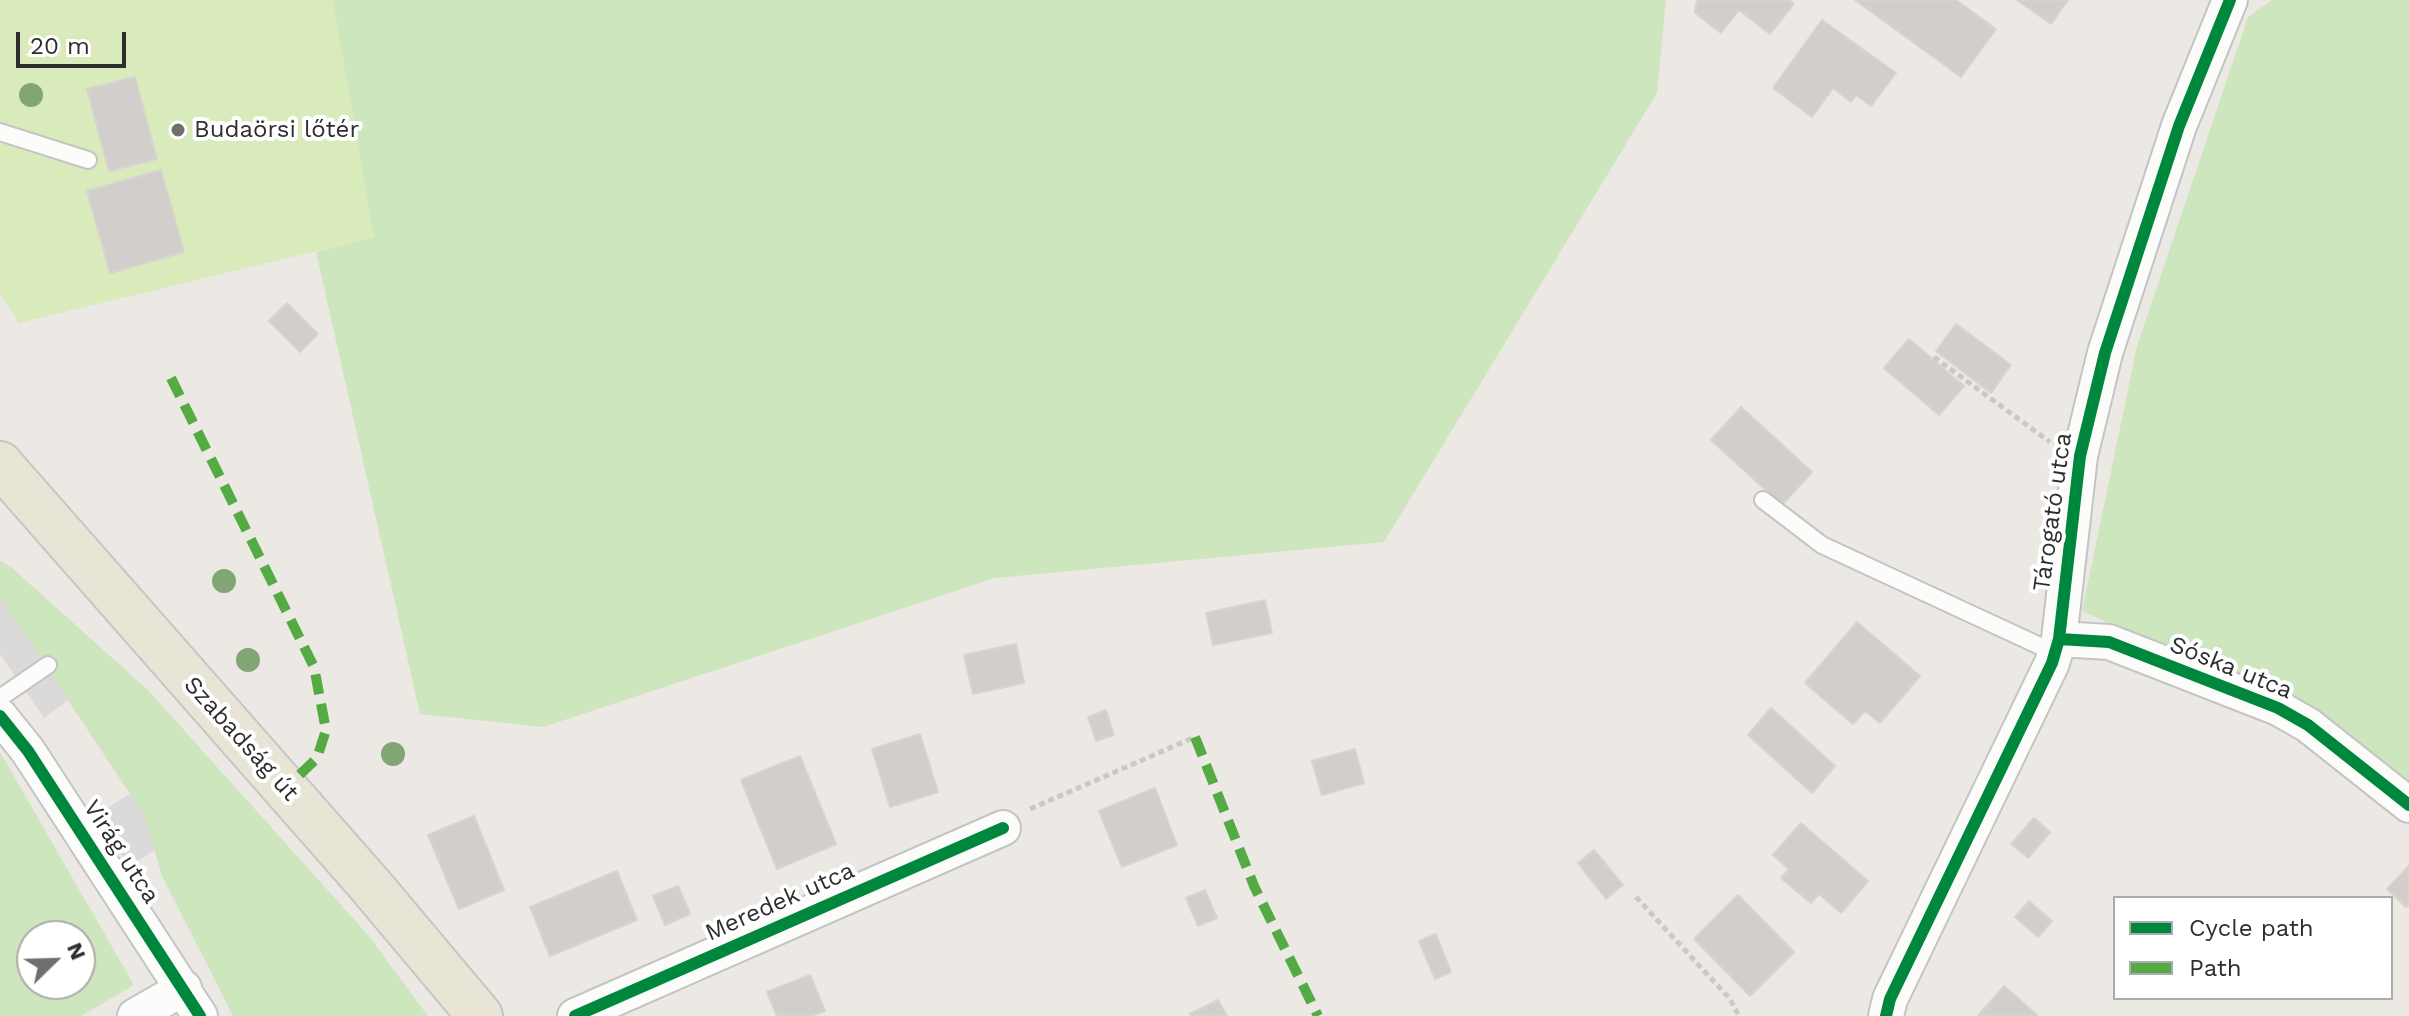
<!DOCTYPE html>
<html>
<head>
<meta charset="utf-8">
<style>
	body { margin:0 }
	#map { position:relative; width:2409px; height:1016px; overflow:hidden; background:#ece8e4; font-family:"Work Sans",sans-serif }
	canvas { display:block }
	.legend { position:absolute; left:2113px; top:896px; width:280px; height:104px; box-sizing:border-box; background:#fff; border:2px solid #ababab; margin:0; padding:10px 14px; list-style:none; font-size:24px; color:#2e2e2e }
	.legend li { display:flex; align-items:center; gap:16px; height:40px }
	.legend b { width:40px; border:2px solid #ababab }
	.north { position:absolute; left:16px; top:920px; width:80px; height:80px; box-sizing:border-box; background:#fff; border:2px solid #ababab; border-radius:50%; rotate:67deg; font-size:22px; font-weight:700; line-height:32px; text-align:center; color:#2e2e2e }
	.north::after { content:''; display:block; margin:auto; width:28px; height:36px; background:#706f6e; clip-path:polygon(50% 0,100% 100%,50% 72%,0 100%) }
	.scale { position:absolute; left:16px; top:32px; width:110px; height:36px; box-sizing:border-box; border:4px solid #2e2e2e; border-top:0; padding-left:10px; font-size:24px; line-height:28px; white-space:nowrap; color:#2e2e2e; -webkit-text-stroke:6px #fff; paint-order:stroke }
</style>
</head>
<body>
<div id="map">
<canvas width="2409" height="1016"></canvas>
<ul class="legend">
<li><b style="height:10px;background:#00873e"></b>Cycle path</li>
<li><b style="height:10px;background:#54ab44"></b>Path</li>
</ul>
<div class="north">N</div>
<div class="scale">20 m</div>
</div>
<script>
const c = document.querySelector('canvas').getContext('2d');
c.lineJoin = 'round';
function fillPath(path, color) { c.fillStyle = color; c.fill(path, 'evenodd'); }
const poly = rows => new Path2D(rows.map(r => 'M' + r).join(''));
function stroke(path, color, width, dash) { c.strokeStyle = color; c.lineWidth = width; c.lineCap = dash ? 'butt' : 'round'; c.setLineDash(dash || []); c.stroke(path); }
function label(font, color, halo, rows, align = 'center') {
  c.font = font + ' "Work Sans",sans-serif'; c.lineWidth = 8; c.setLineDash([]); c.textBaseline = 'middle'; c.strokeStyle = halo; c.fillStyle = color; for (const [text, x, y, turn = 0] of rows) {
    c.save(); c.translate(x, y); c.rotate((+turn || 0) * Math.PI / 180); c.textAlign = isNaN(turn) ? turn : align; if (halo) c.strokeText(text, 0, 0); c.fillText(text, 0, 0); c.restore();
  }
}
fillPath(poly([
	[7,594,77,694,44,718,0,654,0,600],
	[143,785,176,836,129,867,95,816]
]), '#dcd9db');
fillPath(poly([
	[217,0,1666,0,1657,93,1384,542,995,578,543,727,420,714,316,252,374,237],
	[2272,0,2409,0,2409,793,2315,715,2082,611,2137,346,2248,17],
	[0,561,11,567,148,690,368,935,428,1016,233,1016,162,876,144,815,0,598],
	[0,752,134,985,81,1016,0,1016],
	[32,936,80,936,80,984,32,984]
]), '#cee6be');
fillPath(poly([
	[0,0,333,0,374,237,19,323,0,293]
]), '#d9eabb');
const building = poly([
	[1697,0,1789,0,1794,4,1770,34,1739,10,1721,33,1695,13,1697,0],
	[1855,0,1956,0,1996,29,1961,77,1855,0],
	[2017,0,2068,0,2051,24,2017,0],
	[1822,20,1896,73,1871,106,1856,95,1851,102,1833,88,1812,117,1773,88,1822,20],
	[135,77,157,159,109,171,87,89,135,77],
	[161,170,184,252,110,273,87,191,161,170],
	[287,303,318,334,300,352,269,321,287,303],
	[1956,324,2011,365,1991,393,1936,351,1956,324],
	[1909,339,1964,386,1939,415,1884,368,1909,339],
	[1741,407,1812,472,1782,505,1711,440,1741,407],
	[1265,600,1272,633,1213,645,1206,613,1265,600],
	[1857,622,1920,676,1880,723,1865,711,1853,724,1805,683,1857,622],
	[1016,644,1024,683,973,694,964,655,1016,644],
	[1771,708,1835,766,1812,793,1748,735,1771,708],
	[1106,710,1114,735,1096,741,1088,717,1106,710],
	[920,734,938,792,890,807,872,749,920,734],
	[1355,749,1364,783,1322,795,1312,761,1355,749],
	[800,756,836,844,777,869,741,780,800,756],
	[1155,788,1177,845,1122,867,1099,811,1155,788],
	[474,816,504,890,459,909,428,835,474,816],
	[2034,818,2050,832,2028,858,2011,844,2034,818],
	[1801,823,1868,881,1841,913,1819,894,1811,903,1781,878,1789,869,1773,855,1801,823],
	[1594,850,1623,885,1606,899,1578,863,1594,850],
	[2409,866,2409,904,2406,907,2387,889,2409,866],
	[617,871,637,920,550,956,530,907,617,871],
	[678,886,690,914,665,925,653,896,678,886],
	[1205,890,1217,918,1198,926,1186,898,1205,890],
	[1738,895,1794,952,1750,996,1694,939,1738,895],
	[2029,901,2052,921,2038,937,2015,917,2029,901],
	[1436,934,1451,972,1435,979,1419,941,1436,934],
	[810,975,825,1011,811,1016,777,1016,767,992,810,975],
	[2004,986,2038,1016,1978,1016,2004,986],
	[1218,1000,1227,1016,1191,1016,1190,1014,1218,1000]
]);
fillPath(building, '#d1cecb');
stroke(building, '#d7d4d0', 2);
const service = poly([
	[0,132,88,160],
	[1763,500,1822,545,2055,653],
	[0,698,48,665]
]);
const minor = poly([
	[2059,639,2109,642,2278,708,2308,725,2409,805],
	[0,716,28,751,200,1016],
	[135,1016,184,988],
	[575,1016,1003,828],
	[1886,1016,1890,999,2052,663,2059,639,2080,456,2105,353,2179,126,2230,0]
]);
const primary = poly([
	[0,464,370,885,480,1016]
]);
stroke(service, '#c5c4c5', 20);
stroke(minor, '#c5c4c5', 38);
stroke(primary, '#c6c5c4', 48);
stroke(poly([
	[1934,357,2050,442],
	[1030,809,1195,737],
	[1636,897,1730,999,1739,1016]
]), '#c9c9c8', 5, [6, 4]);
stroke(service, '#fcfcfb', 16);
stroke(minor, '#fcfcfb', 34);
stroke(primary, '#e8e4d6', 44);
stroke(poly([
	[171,378,314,667,326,730,317,758,285,789],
	[1195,737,1254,886,1318,1016]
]), '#54ab44', 10, [20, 10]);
stroke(poly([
	[2059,639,2109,642,2278,708,2308,725,2409,805],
	[0,716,28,751,200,1016],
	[575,1016,1003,828],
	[1886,1016,1890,999,2052,663,2059,639,2080,456,2105,353,2179,126,2230,0]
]), '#00873e', 12);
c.fillStyle = '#82a575';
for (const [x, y] of [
	[31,95],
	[224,581],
	[248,660],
	[393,754]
]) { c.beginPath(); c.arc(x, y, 12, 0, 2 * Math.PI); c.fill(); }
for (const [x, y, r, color] of [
	[178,130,8,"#706f6e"]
]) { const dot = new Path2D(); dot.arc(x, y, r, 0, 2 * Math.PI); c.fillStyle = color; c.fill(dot); stroke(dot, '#fff', 3); }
label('24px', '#2e2e2e', '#fff', [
	["Budaörsi lőtér",194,130]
], 'left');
label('24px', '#2e2e2e', '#fff', [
	["Tárogató utca",2053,512,-82],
	["Sóska utca",2231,668,22],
	["Szabadság út",241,739,48],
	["Virág utca",121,852,57],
	["Meredek utca",780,902,-24]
]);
</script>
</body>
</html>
